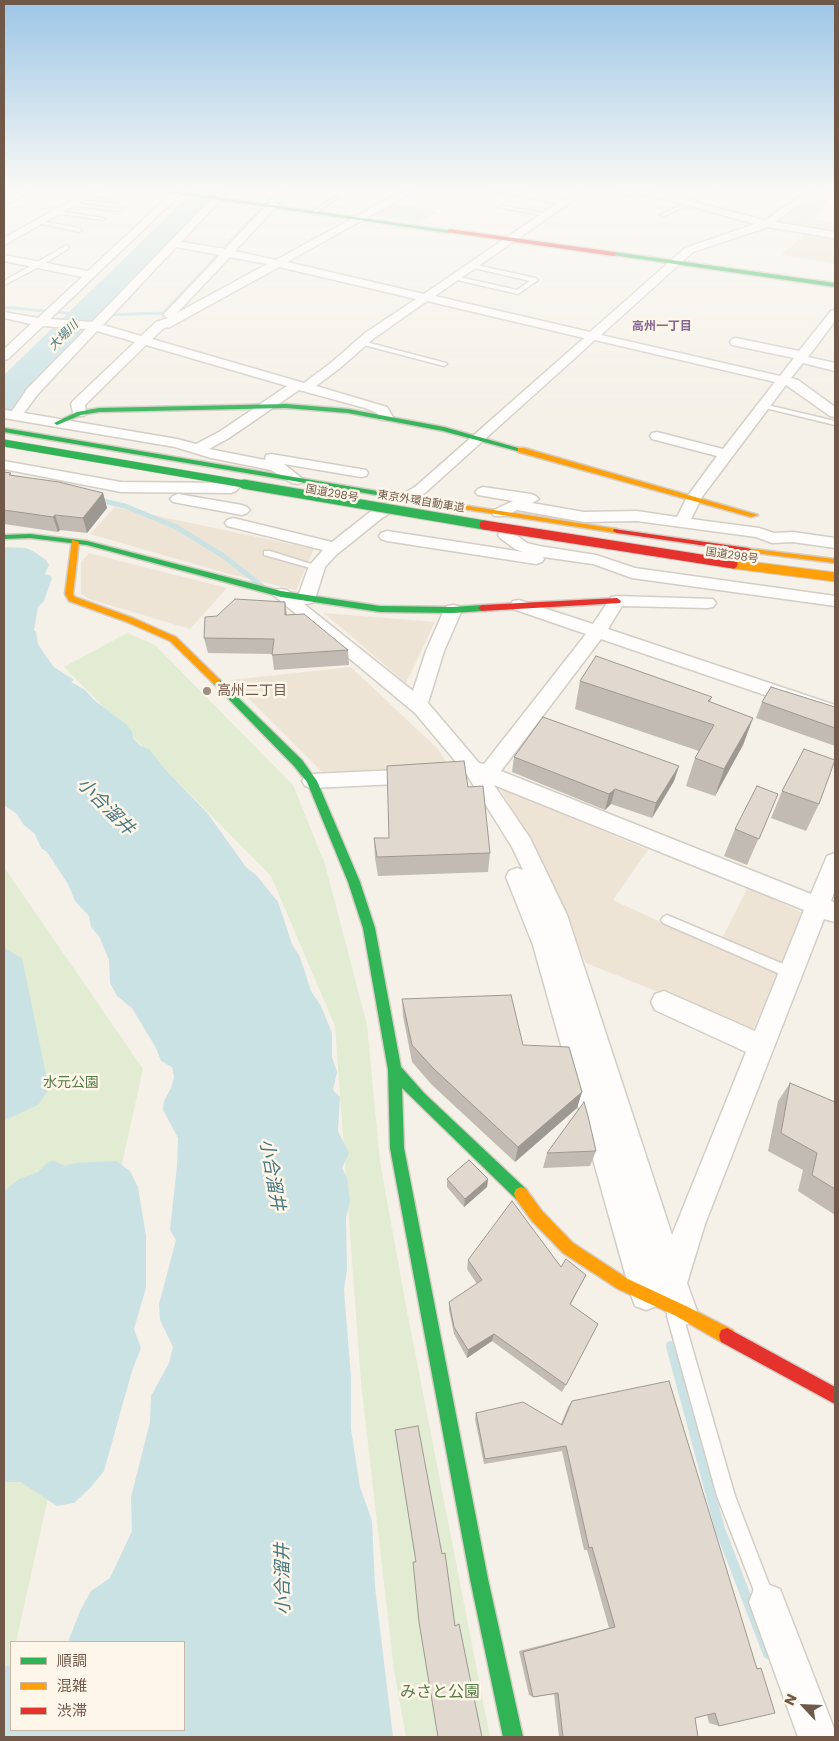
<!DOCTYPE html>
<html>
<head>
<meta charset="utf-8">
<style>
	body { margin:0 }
	#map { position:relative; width:839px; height:1741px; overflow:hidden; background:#f5f1e8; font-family:Poppins,"Noto Sans JP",sans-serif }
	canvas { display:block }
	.frame { position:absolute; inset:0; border:5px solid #71594a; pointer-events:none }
	.legend { position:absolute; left:10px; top:1641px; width:175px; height:90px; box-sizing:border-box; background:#fef6e8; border:1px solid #c6b7a9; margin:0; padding:6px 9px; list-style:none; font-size:15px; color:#71594a }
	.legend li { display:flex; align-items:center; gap:10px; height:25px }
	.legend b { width:25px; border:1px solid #c6b7a9 }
	.north { position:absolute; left:779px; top:1681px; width:50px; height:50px; -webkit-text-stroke:4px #fef6e8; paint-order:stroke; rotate:295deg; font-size:14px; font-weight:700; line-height:20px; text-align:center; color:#71594a }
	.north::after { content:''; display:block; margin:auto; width:18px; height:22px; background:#71594a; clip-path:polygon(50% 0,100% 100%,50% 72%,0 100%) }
</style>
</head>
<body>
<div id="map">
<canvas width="839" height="1741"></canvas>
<div class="frame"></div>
<ul class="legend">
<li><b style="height:6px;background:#30b455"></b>順調</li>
<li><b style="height:6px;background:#ff9f0a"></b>混雑</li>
<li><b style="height:6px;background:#e5322d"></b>渋滞</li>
</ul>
<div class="north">N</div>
</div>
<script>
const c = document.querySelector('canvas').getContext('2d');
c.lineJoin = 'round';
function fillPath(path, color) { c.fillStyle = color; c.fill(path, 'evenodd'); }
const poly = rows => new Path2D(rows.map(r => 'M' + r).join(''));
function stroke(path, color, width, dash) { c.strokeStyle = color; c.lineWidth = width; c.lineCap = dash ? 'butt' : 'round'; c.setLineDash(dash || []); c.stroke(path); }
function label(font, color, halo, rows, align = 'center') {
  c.font = font + ' Poppins,"Noto Sans JP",sans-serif'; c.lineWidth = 5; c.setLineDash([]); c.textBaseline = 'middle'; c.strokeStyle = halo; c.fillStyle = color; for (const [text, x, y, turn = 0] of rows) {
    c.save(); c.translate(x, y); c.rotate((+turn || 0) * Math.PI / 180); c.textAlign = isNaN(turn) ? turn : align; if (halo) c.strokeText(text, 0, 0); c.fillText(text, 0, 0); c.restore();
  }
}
fillPath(poly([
	[826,188,835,189,835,192,814,219,835,223,835,234,777,224],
	[807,233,835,238,835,264,781,255],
	[115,507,314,549,296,590,229,574,90,534],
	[89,553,227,588,190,629,89,599,81,594,81,562],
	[324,613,435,622,406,683],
	[351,667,438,749,450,768,322,772,230,680],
	[499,787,648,850,613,900,717,948,748,887,805,914,753,1030,586,963,531,844]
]), '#eee4d5');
fillPath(poly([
	[392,203,437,212,418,223,369,215],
	[127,633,155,645,293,785,325,864,367,1025,380,1162,407,1311,490,1737,406,1737,394,1670,361,1383,335,1026,271,876,64,667],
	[4,867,143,1069,16,1642,11,1642,11,1664,4,1698]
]), '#e1ecd3');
fillPath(poly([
	[192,188,221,188,56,359,4,420,4,375,172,212],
	[4,547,26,548,33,551,46,560,49,565,45,574,51,576,52,578,44,601,38,607,34,630,36,632,38,644,45,655,54,667,74,680,71,682,85,690,94,700,127,725,133,734,133,738,141,746,149,749,164,768,208,814,246,867,257,876,278,902,292,944,300,957,311,991,321,1006,332,1033,332,1057,337,1072,333,1090,340,1097,338,1131,349,1153,342,1168,347,1177,350,1202,346,1218,347,1269,344,1290,351,1377,351,1429,360,1487,372,1521,375,1587,393,1737,4,1737,4,1668,8,1665,11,1668,11,1730,184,1730,184,1642,68,1642,80,1611,91,1591,110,1578,132,1531,131,1497,150,1422,151,1396,169,1363,173,1347,160,1320,159,1304,176,1240,170,1230,177,1166,178,1138,163,1110,164,1101,171,1088,174,1077,172,1067,161,1061,156,1048,132,1008,117,996,110,983,109,960,99,936,91,927,89,916,75,901,68,884,47,852,41,848,35,834,23,824,17,814,4,805],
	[4,948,22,958,49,1089,38,1105,5,1120],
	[54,1161,65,1166,75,1163,116,1161,130,1171,138,1187,146,1236,146,1288,134,1329,141,1348,132,1371,104,1471,91,1487,74,1503,57,1506,21,1482,4,1482,4,1191,19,1179,38,1172,48,1162]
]), '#cae2e4');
stroke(poly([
	[4,307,75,314],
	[105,315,163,313,281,188]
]), '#cae2e4', 3);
stroke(poly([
	[99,500,125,506,176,527,222,555,262,586]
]), '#cae2e4', 5);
stroke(poly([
	[671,1346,720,1529,768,1654]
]), '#cae2e4', 10);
const lane = poly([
	[718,188,724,188,664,216,660,215,718,188],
	[336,196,340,197,315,213,311,212,336,196],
	[81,197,117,200,119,201,117,202,83,199,81,197],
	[72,203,118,209,120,210,118,211,70,205,72,203],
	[500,205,547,214,549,215,547,216,498,207,500,205],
	[57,211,103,218,105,219,103,220,55,213,57,211],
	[40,221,79,228,82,230,79,232,38,223,40,221],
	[67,245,69,248,41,266,4,285,4,281,67,245],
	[472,264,535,278,538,280,518,294,453,279,455,276,517,290,530,281,470,267,472,264],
	[362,341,446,363,447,364,444,366,360,344,359,343,362,341],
	[763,404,835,421,835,425,761,407,760,406,763,404],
	[264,551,270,551,321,567,317,569,314,569,264,555,264,551],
	[667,915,795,969,797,973,795,977,791,978,787,977,663,923,661,920,663,917,667,915],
	[675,1308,681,1310,683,1316,735,1496,775,1600,772,1606,766,1609,760,1606,717,1496,667,1316,669,1310,675,1308]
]);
const street = poly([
	[27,188,40,188,4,205,4,199,27,188],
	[93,188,105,188,4,245,4,238,93,188],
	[177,188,187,188,50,319,92,322,222,188,232,188,181,242,225,249,283,188,293,188,235,251,276,260,408,188,420,188,287,262,424,294,557,203,491,191,486,188,506,188,564,199,580,188,591,188,435,296,590,332,685,248,755,224,672,201,638,194,631,196,608,188,631,190,638,188,765,220,812,188,823,188,775,222,835,232,835,238,768,227,693,252,601,335,780,376,794,358,732,345,730,342,732,339,736,338,799,351,831,311,835,310,835,321,808,357,835,363,835,371,803,363,791,378,798,380,835,407,835,417,830,416,786,385,702,497,691,519,759,528,774,533,793,532,835,538,835,548,793,542,772,543,756,537,637,521,584,522,517,510,506,516,494,516,492,513,494,510,513,501,478,495,475,492,478,489,483,487,531,494,536,496,539,499,532,503,584,512,637,511,677,517,687,497,717,456,652,439,650,436,652,433,657,432,723,449,775,382,595,340,425,493,382,518,336,555,325,567,315,599,312,603,304,604,413,691,426,651,444,610,447,606,453,605,459,606,462,610,444,651,428,703,479,763,484,764,586,634,513,609,510,605,513,601,519,600,593,624,611,597,617,596,713,599,716,603,713,607,707,608,622,606,608,629,835,705,835,719,601,639,501,771,811,894,827,856,835,853,835,890,831,901,835,903,835,922,824,919,705,1224,687,1283,697,1311,692,1322,681,1327,670,1322,661,1296,657,1306,646,1310,635,1306,631,1295,533,945,506,877,509,871,517,868,523,870,512,847,467,775,415,713,272,594,275,590,281,589,287,590,297,599,309,566,323,550,227,526,225,523,227,520,233,518,332,542,370,512,415,487,584,338,427,301,373,339,340,368,316,386,387,407,393,417,391,420,381,420,377,413,365,408,299,390,229,438,209,449,265,460,266,455,271,454,366,470,368,473,366,476,361,477,284,464,304,480,302,483,297,484,292,483,271,470,211,458,175,447,4,418,4,410,12,411,27,389,86,329,43,326,8,359,4,360,4,349,31,324,4,318,4,312,38,318,82,277,4,261,4,255,88,271,177,188],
	[176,247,220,255,165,313,163,315,168,318,156,322,141,336,103,325,176,247],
	[230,257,267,264,177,313,230,257],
	[279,267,416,299,365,333,332,362,304,383,152,339,164,328,170,327,279,267],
	[97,331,135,342,73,401,71,404,74,416,84,416,86,413,85,405,146,345,287,386,219,432,196,444,177,439,24,413,37,395,97,331],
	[494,785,804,910,755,1031,664,991,655,994,651,1002,655,1010,746,1052,672,1235,567,915,530,838,494,785],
	[4,461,121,482,231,483,236,485,239,488,236,491,231,493,121,492,4,469,4,461],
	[178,494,242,505,247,507,250,510,247,513,242,515,173,502,170,499,173,496,178,494],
	[506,530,512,532,527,543,539,546,596,555,635,568,835,596,835,606,632,578,593,564,543,557,544,559,542,562,536,564,387,541,381,539,379,536,381,533,387,531,523,552,515,549,500,538,498,535,500,532,506,530],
	[418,769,425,771,428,776,425,781,418,783,312,788,305,786,302,781,305,776,312,774,418,769],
	[767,1584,780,1589,835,1731,835,1737,798,1737,749,1602,754,1589,767,1584]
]);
const fast = poly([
	[139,188,151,188,452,231,449,233,139,188],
	[614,252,835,283,835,287,612,255,614,252],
	[286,404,348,409,444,427,525,450,521,452,443,431,348,413,286,408,99,412,81,415,57,425,54,423,77,412,99,408,286,404],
	[4,428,406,496,410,498,406,500,4,432,4,428],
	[30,534,87,541,281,591,380,606,453,607,482,605,486,608,482,611,453,613,380,612,281,597,87,545,30,538,4,539,4,535,30,534],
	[217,679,220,680,302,760,317,781,360,882,375,928,401,1067,424,1093,526,1189,528,1194,526,1199,521,1201,516,1199,402,1088,404,1148,488,1579,523,1737,503,1737,470,1579,390,1148,388,1070,363,928,348,882,307,782,294,766,214,684,212,682,217,679]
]);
const slow = poly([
	[518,448,524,448,758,515,751,517,518,452,518,448],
	[403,496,617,529,621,531,617,533,406,500,402,498,403,496],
	[72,540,79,542,73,594,75,597,133,618,176,637,220,680,220,684,214,684,170,641,127,622,69,601,65,594,72,540],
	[745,548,835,559,835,563,748,552,744,550,745,548],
	[521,1187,526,1189,542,1211,573,1243,628,1279,686,1306,733,1330,735,1336,733,1342,727,1344,721,1342,676,1316,618,1289,563,1253,532,1221,516,1199,514,1194,516,1189,521,1187]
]);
const jam = poly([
	[449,229,614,252,617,254,614,256,447,232,449,229],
	[614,529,748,548,752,550,748,552,617,533,613,531,614,529],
	[617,598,621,601,620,603,482,611,478,608,482,605,617,598],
	[727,1328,835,1387,835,1404,721,1342,719,1336,721,1330,727,1328]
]);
stroke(lane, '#d4cdc5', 3);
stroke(street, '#d4cdc5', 3);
stroke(fast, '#d4cdc4', 3);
stroke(slow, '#d4cdc4', 3);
stroke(jam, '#d4cdc4', 3);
fillPath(lane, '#fefdfc');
fillPath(street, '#fefdfc');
fillPath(fast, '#30b455');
fillPath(slow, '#ff9f0a');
fillPath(jam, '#e5322d');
const fastBridgeFar1 = poly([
	[4,443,250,485]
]);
const fastBridge = poly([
	[243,484,484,525]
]);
const slowBridge = poly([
	[733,564,835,577]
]);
const jamBridge = poly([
	[484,525,733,564]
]);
stroke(fastBridgeFar1, '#d4ccc5', 8, []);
stroke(fastBridge, '#d4ccc5', 11, []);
stroke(slowBridge, '#d4ccc5', 11, []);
stroke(jamBridge, '#d4ccc5', 11, []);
stroke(fastBridgeFar1, '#30b455', 7);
stroke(fastBridge, '#30b455', 9);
stroke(slowBridge, '#ff9f0a', 9);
stroke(jamBridge, '#e5322d', 9);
fillPath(poly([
	[4,472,12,475,103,493,107,508,87,533,60,530,58,532,4,524],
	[285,602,287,615,348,650,349,665,274,670,272,654,208,653,204,638,217,616],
	[580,681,712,697,710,702,753,718,743,745,715,796,686,786,695,758,699,751,575,709],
	[762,702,835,707,835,746,756,718],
	[514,757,679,766,674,781,652,818,611,804,605,810,512,772],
	[468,787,490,853,488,872,378,876,375,858,374,838,389,838],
	[782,791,819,804,806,831,771,818],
	[778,794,747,865,724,856,735,829],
	[402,999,523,1045,582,1092,577,1108,515,1162,432,1085,412,1062,403,1016],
	[790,1083,835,1102,835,1215,798,1191,803,1170,768,1151,778,1101],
	[596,1151,590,1166,543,1168,547,1153],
	[447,1179,488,1179,487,1187,464,1207,447,1187],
	[468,1260,561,1267,586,1275,571,1304,566,1385,562,1392,492,1341,467,1358,454,1334,449,1310,449,1302,477,1284,467,1269],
	[572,1401,757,1668,761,1668,719,1726,709,1723,707,1715,695,1718,698,1737,559,1737,554,1694,533,1697,529,1695,519,1651,609,1628,587,1550,584,1550,562,1451,484,1464,475,1419,476,1413,561,1424,568,1407]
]), '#c2bbb3');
fillPath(poly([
	[103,493,107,508,87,533,83,518],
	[55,515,60,530,58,532,53,517],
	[753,718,743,745,715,796,724,769],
	[679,766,674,781,652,818,656,803],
	[615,789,611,804,605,810,609,794],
	[582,1092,577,1108,515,1162,518,1147],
	[488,1179,487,1187,464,1207,465,1199],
	[494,1334,492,1341,467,1358,468,1350]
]), '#9e9892');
const building = poly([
	[4,472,11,473,9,475,59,482,103,493,83,518,55,515,53,517,4,510,4,472],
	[235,599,285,602,285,615,304,614,348,650,272,655,274,639,204,638,205,617,217,616,235,599],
	[596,656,712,697,708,701,753,718,724,769,695,758,714,725,580,681,596,656],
	[771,687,835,707,835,728,762,702,771,687],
	[543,717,679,766,656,803,615,789,609,794,514,757,543,717],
	[804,749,835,760,819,804,782,791,804,749],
	[464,761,468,787,483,786,490,853,377,857,374,838,389,838,387,766,464,761],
	[757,786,778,794,759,839,735,829,757,786],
	[511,995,523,1045,569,1047,582,1092,518,1147,433,1068,412,1045,402,999,511,995],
	[790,1083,835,1102,835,1189,812,1175,817,1153,781,1133,790,1083],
	[584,1102,588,1116,596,1151,547,1153,584,1102],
	[469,1160,488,1179,465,1199,447,1179,469,1160],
	[512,1201,561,1267,566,1259,586,1275,570,1304,598,1324,566,1385,494,1334,468,1350,454,1327,449,1302,482,1280,468,1260,512,1201],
	[669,1381,757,1669,761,1668,775,1713,719,1726,715,1713,695,1718,698,1737,563,1737,558,1693,533,1697,523,1652,615,1627,592,1547,589,1548,566,1446,485,1459,476,1413,523,1402,562,1425,572,1401,669,1381],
	[418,1426,442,1554,445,1553,455,1626,459,1624,482,1737,438,1737,419,1622,413,1562,416,1562,395,1430,418,1426]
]);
fillPath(building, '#e1d9d0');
stroke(building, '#9e9892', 1);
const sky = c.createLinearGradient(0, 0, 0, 432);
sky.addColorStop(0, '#9cc6e6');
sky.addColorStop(0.44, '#faf9f5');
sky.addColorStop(1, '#faf9f500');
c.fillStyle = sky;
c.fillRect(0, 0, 839, 432);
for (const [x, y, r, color] of [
	[207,691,5,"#9f8e81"]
]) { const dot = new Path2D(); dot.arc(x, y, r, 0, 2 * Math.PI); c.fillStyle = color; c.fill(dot); stroke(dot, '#fef6e8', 2); }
label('11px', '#71594a', '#fef6e8', [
	["国道298号",332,494,10],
	["東京外環自動車道",421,502,9],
	["国道298号",732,556,8]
]);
label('bold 12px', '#856694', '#fef6e8', [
	["高州一丁目",662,327]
]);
label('italic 12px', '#467783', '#fef6e8', [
	["大場川",64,336,-45]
]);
label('14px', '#71594a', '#fef6e8', [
	["高州二丁目",217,691]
], 'left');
label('14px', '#547b46', '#fef6e8', [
	["水元公園",71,1083]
]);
label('16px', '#547b46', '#fef6e8', [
	["みさと公園",440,1693]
]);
label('italic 18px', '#467783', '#fef6e8', [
	["小合溜井",105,807,45],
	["小合溜井",271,1175,80],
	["小合溜井",284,1579,-91]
]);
</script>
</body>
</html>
